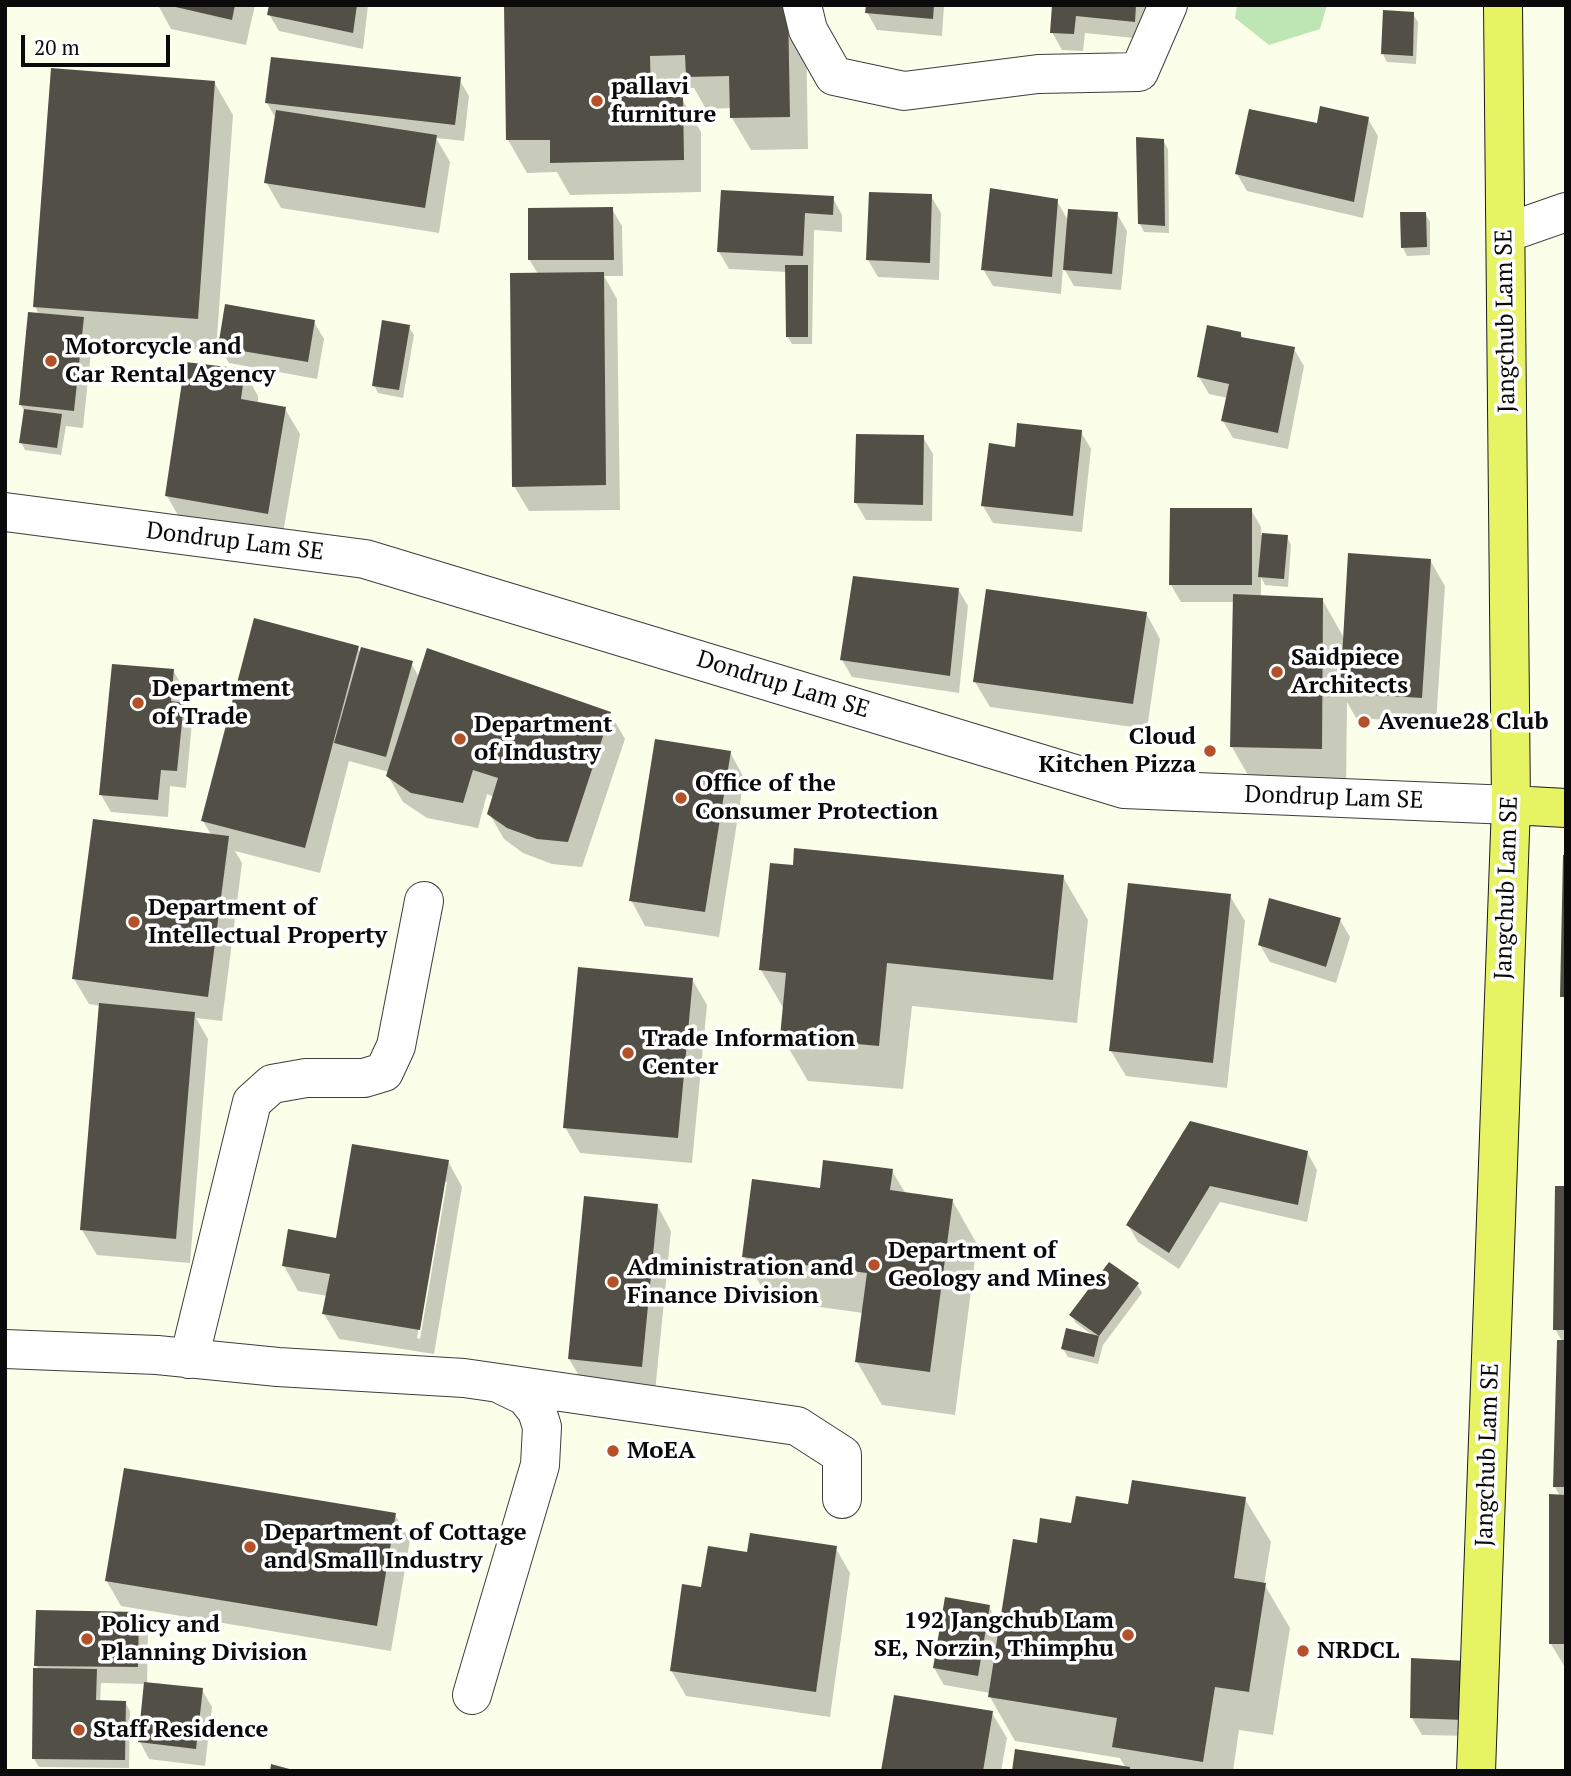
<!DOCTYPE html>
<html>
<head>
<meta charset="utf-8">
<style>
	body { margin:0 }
	#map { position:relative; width:1571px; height:1776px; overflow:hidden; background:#fbfee8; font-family:"PT Serif",serif }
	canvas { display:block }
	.frame { position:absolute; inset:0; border:7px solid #0a0a0a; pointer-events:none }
	.scale { position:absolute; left:21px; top:35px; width:149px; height:32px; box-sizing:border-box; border:4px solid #0a0a0a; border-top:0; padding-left:9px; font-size:21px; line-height:24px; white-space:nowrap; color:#0a0a0a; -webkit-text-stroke:5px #fff; paint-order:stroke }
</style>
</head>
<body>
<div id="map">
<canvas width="1571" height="1776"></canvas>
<div class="frame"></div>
<div class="scale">20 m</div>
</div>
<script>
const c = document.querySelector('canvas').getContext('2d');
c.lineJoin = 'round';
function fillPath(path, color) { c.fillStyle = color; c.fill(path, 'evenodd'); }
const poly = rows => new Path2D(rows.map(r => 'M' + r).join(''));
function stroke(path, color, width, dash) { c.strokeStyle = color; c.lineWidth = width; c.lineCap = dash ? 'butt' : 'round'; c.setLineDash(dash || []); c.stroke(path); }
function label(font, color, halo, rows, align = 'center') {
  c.font = font + ' "PT Serif",serif'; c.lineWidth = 7; c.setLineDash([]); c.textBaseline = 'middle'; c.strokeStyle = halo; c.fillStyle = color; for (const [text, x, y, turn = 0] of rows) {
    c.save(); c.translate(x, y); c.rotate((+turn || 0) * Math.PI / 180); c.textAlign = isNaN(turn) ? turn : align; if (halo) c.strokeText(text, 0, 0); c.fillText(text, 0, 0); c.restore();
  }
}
fillPath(poly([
	[1237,5,1327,5,1320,29,1269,45,1235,18]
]), '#bde6b4');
fillPath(poly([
	[158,5,255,5,246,45,171,29],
	[270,5,368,5,363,49,279,31,269,14],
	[506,5,806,27,808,149,751,150,732,118,732,108,706,109,694,88,668,88,668,99,682,99,701,132,701,192,570,195,557,172,527,173,508,140],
	[868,5,944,5,942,36,877,30,867,12],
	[1054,5,1147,5,1144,39,1085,33,1083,51,1062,50,1052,32],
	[1413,14,1418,22,1416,64,1387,62,1383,54],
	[459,79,469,96,464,141,436,138,450,162,439,233,281,208,266,182,276,119,267,103],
	[214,82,233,115,216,351,92,342,83,428,66,426,61,455,25,450,21,442,25,413,21,405,39,315,35,306],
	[1368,119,1378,136,1363,218,1247,191,1237,174],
	[1163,140,1168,149,1169,233,1144,232,1140,224],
	[931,196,941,213,939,280,878,277,868,260],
	[833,198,842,215,842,232,814,230,812,344,792,344,787,336,787,272,729,269,719,252],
	[1057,201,1069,222,1117,214,1127,231,1121,290,1074,286,1063,267,1061,294,993,286,983,269],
	[612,209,622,226,623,276,604,276,617,299,620,510,529,511,514,486,538,274,529,259],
	[1425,213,1430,222,1430,255,1407,256,1403,248],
	[314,322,324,339,317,379,229,363,219,346],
	[409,327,414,335,403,398,378,393,374,385],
	[1240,333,1244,340,1294,349,1304,366,1288,449,1233,438,1223,421,1228,398,1209,394,1199,377],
	[244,371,258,396,258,404,285,409,300,434,282,539,182,522,167,496],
	[1081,432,1091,449,1082,532,993,523,983,506],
	[923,437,933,454,932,521,866,520,856,503],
	[1251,510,1261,527,1261,535,1287,537,1291,545,1288,587,1265,585,1261,577,1261,597,1322,599,1344,638,1430,560,1445,586,1436,723,1356,718,1347,702,1346,792,1257,791,1232,747,1235,602,1181,602,1171,585],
	[958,589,968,606,959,693,852,677,842,660],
	[1146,613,1160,639,1147,729,990,707,975,682],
	[357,647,361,653,411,663,419,677,610,713,625,739,582,867,552,864,523,853,504,839,489,813,494,797,487,794,478,828,427,818,403,802,388,776,389,772,349,761,320,873,235,851,242,863,222,1021,196,1018,208,1039,190,1263,97,1255,82,1230,101,1006,89,1004,74,979,212,836,203,821],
	[173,670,183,688,181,704,192,722,186,788,170,786,168,817,111,812,101,795],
	[730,752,744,778,719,937,645,926,631,900],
	[1063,877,1088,920,1077,1023,912,1006,903,1089,808,1081,782,1037,785,1011,761,970],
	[1230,896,1245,921,1227,1088,1126,1076,1111,1051],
	[1340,920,1350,937,1336,983,1270,962,1260,945],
	[692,979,707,1005,692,1163,580,1153,565,1127],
	[1191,1123,1307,1152,1317,1170,1307,1222,1220,1202,1179,1269,1138,1242,1128,1225],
	[448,1161,462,1187,434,1354,339,1339,324,1314,328,1296,298,1291,284,1266,337,1240],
	[443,1182,447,1182,420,1339,417,1338],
	[892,1171,906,1194,952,1200,977,1244,955,1415,882,1405,857,1362,863,1313,769,1300,744,1256,821,1190],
	[1566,1188,1566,1669,1551,1644,1560,1496,1555,1487,1562,1341,1555,1329],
	[657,1205,671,1231,655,1392,584,1384,569,1359],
	[1137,1284,1142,1293,1103,1345,1098,1364,1068,1357,1063,1349,1095,1337,1076,1323,1071,1315],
	[1245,1499,1271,1542,1264,1584,1290,1628,1273,1735,1239,1730,1233,1771,1014,1771,1126,1768,1120,1758,1015,1741,990,1697,990,1693,944,1685,934,1668,989,1607,1001,1627,1038,1545,1073,1525,1130,1506],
	[395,1515,410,1540,391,1651,121,1606,106,1580],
	[835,1547,850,1573,830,1717,686,1696,671,1670,703,1589,749,1554],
	[138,1614,148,1631,147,1684,202,1690,212,1707,205,1766,149,1759,140,1742,146,1684,101,1683,100,1702,125,1702,130,1711,129,1768,39,1767,34,1759,39,1670,36,1665],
	[1413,1659,1473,1736,1422,1735,1412,1718],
	[992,1713,1007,1738,1001,1771,883,1771]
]), '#0003');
fillPath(poly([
	[167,5,235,5,232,20],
	[269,5,357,5,353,33,267,15],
	[504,5,788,5,790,117,730,118,729,76,686,77,685,55,650,56,651,97,683,97,684,160,550,163,550,140,506,140],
	[866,5,934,5,933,19,865,13],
	[1052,5,1136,5,1135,22,1076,16,1074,34,1050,33],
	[1383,10,1414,12,1413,56,1381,54],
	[271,57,461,77,455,125,265,103],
	[51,68,215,81,198,319,33,307],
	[1320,106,1369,117,1354,202,1235,174,1249,109,1317,123],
	[276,110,437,135,425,208,264,183],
	[1136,137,1164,139,1165,226,1138,224],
	[990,188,1058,199,1052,277,981,270],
	[721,190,834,196,833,215,805,213,803,256,717,252],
	[869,192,932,194,930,263,866,260],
	[613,207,614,260,528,260,528,208],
	[1068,209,1118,212,1112,274,1063,270],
	[1400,212,1426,212,1427,247,1401,248],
	[785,265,808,265,808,337,786,337],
	[604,272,606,485,512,487,510,273],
	[225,304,315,320,308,362,218,347],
	[28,312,84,317,74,411,19,405],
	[382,320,410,325,399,390,372,386],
	[1207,325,1241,332,1241,337,1295,347,1278,433,1221,421,1229,384,1197,377],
	[185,362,245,369,241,399,286,407,268,514,165,496],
	[24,409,62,414,57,448,19,443],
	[1017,423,1082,430,1073,516,981,506,989,443,1015,447],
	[856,434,924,435,923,505,854,503],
	[1170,508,1252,508,1252,585,1169,585],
	[1262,533,1288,535,1284,579,1258,577],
	[1348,553,1431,559,1422,698,1340,693],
	[853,576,959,588,950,676,840,660],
	[986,589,1147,612,1133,704,973,682],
	[1233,594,1323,598,1322,749,1230,747],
	[254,618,359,646,305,848,201,821],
	[361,647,413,661,386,757,334,743],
	[427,648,611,712,568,842,537,839,507,828,487,814,498,778,473,770,463,803,411,793,386,776],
	[112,664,174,669,171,701,184,703,177,771,161,770,158,800,99,795],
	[655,739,731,751,705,912,629,901],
	[93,819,229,836,208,997,72,979],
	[794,848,1064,875,1053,980,887,963,879,1046,780,1037,786,973,759,970,770,863,793,865],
	[1563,855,1566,855,1566,997,1560,997],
	[1128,883,1231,894,1213,1063,1109,1051],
	[1269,898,1341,918,1326,967,1258,945],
	[578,967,693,978,678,1138,563,1128],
	[99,1003,195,1012,176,1239,80,1230],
	[1190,1121,1308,1151,1298,1205,1210,1186,1169,1253,1126,1225],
	[352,1144,449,1160,420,1330,322,1314,330,1274,282,1266,288,1229,336,1238],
	[823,1160,893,1169,890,1190,953,1199,930,1372,855,1362,867,1273,742,1257,752,1179,820,1188],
	[1555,1186,1566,1186,1566,1330,1553,1330],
	[584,1196,658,1204,642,1367,568,1359],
	[1109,1262,1139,1283,1099,1336,1094,1357,1061,1349,1066,1328,1099,1336,1069,1315],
	[1557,1340,1566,1340,1566,1487,1553,1487],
	[124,1468,396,1513,377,1626,105,1581],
	[1132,1480,1246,1497,1234,1578,1266,1583,1249,1692,1215,1687,1203,1762,1112,1747,1117,1718,988,1697,1013,1539,1037,1543,1040,1518,1071,1523,1076,1496,1128,1504],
	[1549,1494,1566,1495,1566,1644,1549,1644],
	[750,1533,837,1546,816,1692,670,1671,682,1584,701,1587,708,1546,747,1552],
	[945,1597,990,1605,978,1676,933,1668],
	[36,1610,139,1612,138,1667,34,1666],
	[1411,1658,1467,1661,1464,1720,1410,1718],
	[33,1668,97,1669,96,1700,126,1701,125,1760,32,1759],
	[144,1682,203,1688,196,1749,138,1742],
	[894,1695,993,1711,983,1771,881,1771],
	[1015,1749,1130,1767,1130,1771,1012,1771],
	[271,1764,293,1770,293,1771,270,1771]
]), '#524f47');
const minor = poly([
	[802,5,808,30,834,76,904,91,1038,74,1139,72,1168,5],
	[1506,233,1566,212],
	[5,512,365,559,1124,789,1511,805],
	[5,1349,157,1355,278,1367,464,1378,797,1426,842,1455,842,1499],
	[189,1359,252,1102,272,1084,306,1078,364,1078,384,1072,396,1046,424,901],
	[472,1695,540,1465,542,1427,537,1411,525,1396,502,1385]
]);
const major = poly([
	[1511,805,1566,808],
	[1476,1771,1511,805,1503,5]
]);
stroke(minor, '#3d3d3d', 40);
stroke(major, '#1b1b1b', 40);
stroke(minor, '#fff', 38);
stroke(major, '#e6f463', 38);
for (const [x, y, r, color] of [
	[597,101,7,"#b45128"],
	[51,361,7,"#b45128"],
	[1277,672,7,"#b45128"],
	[138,703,7,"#b45128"],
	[1364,722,7,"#b45128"],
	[460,739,7,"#b45128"],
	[1210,751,7,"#b45128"],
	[681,798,7,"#b45128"],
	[134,922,7,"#b45128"],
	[628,1053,7,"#b45128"],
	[874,1265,7,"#b45128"],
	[613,1282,7,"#b45128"],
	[613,1451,7,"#b45128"],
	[250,1547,7,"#b45128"],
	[1128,1635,7,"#b45128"],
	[87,1639,7,"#b45128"],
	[1303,1651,7,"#b45128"],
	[79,1730,7,"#b45128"]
]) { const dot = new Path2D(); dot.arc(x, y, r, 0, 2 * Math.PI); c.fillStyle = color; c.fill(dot); stroke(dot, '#fff', 2.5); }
label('bold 24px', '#0a0a0a', '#fff', [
	["pallavi",611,87],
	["furniture",611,115],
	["Motorcycle and",65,347],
	["Car Rental Agency",65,375],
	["Saidpiece",1291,658],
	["Architects",1291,686],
	["Department",152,689],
	["of Trade",152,717],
	["Avenue28 Club",1378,722],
	["Department",474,725],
	["of Industry",474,753],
	["Cloud",1196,737,"right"],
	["Kitchen Pizza",1196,765,"right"],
	["Office of the",695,784],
	["Consumer Protection",695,812],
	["Department of",148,908],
	["Intellectual Property",148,936],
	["Trade Information",642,1039],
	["Center",642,1067],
	["Department of",888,1251],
	["Geology and Mines",888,1279],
	["Administration and",627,1268],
	["Finance Division",627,1296],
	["MoEA",627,1451],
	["Department of Cottage",264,1533],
	["and Small Industry",264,1561],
	["192 Jangchub Lam",1114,1621,"right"],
	["SE, Norzin, Thimphu",1114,1649,"right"],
	["Policy and",101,1625],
	["Planning Division",101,1653],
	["NRDCL",1317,1651],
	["Staff Residence",93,1730]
], 'left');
label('24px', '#0a0a0a', '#fff', [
	["Jangchub Lam SE",1506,321,-91],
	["Dondrup Lam SE",235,542,7],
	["Dondrup Lam SE",783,685,17],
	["Dondrup Lam SE",1334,798,2],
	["Jangchub Lam SE",1507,888,-88],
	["Jangchub Lam SE",1488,1455,-88]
]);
</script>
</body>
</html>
